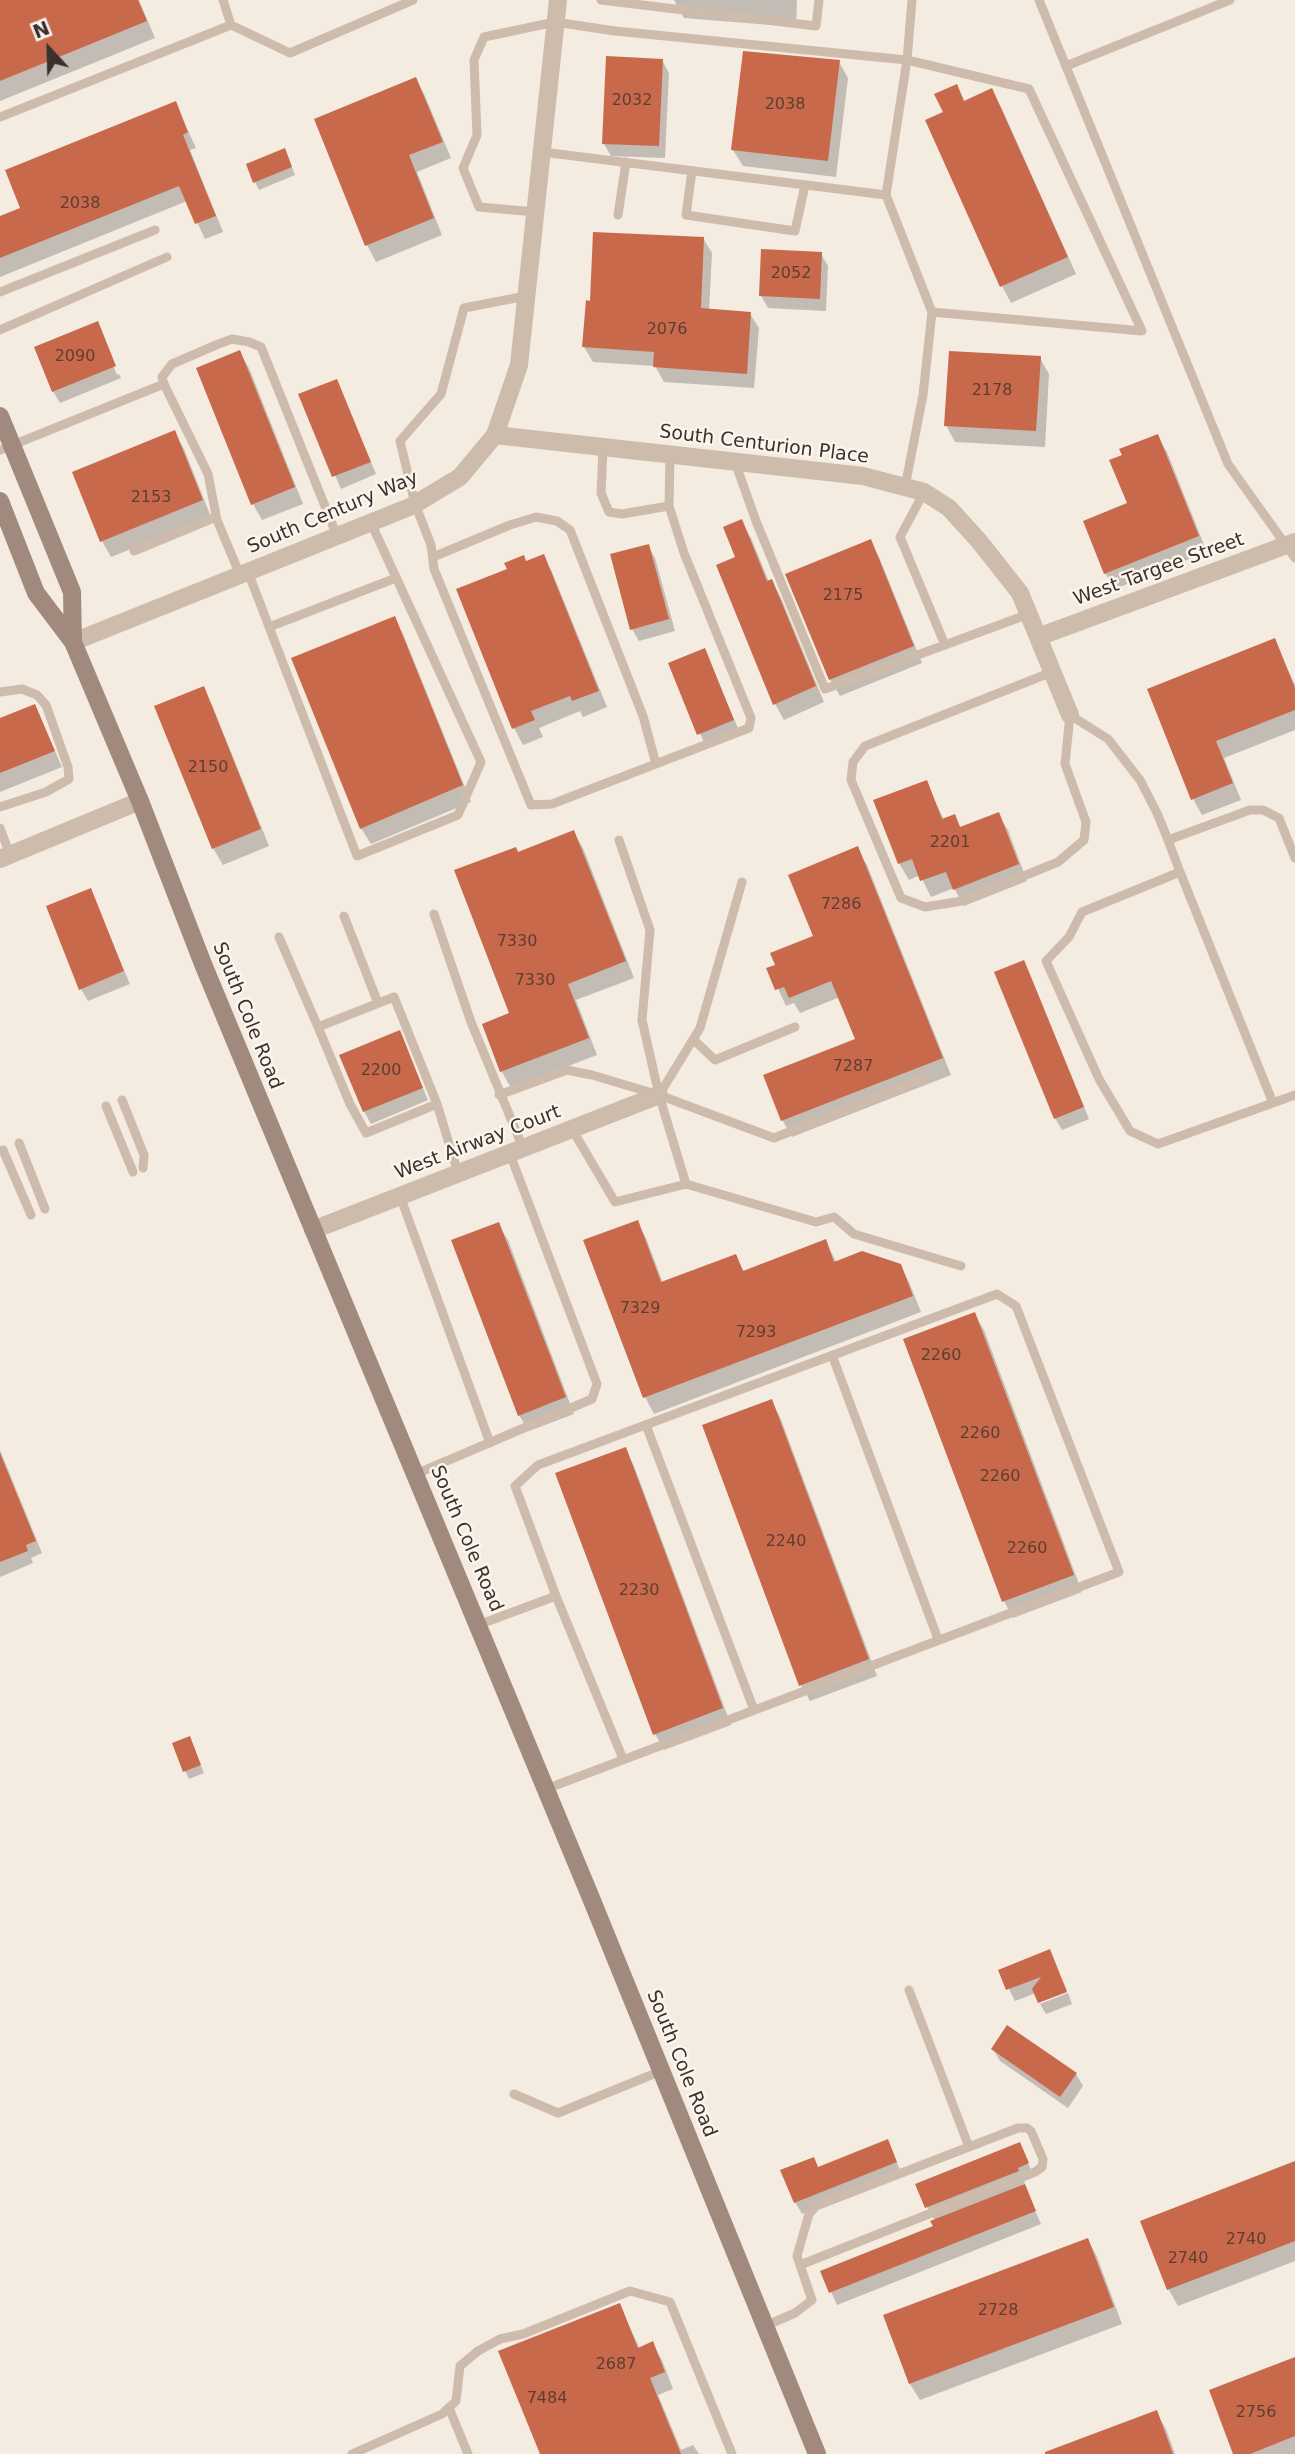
<!DOCTYPE html>
<html>
<head>
<meta charset="utf-8">
<style>
	body { margin:0 }
	#map { position:relative; width:1295px; height:2454px; overflow:hidden; background:#f4ebe1; font-family:"DejaVu Sans",sans-serif }
	canvas { display:block }
	.north { position:absolute; left:14px; top:14px; width:70px; height:70px; -webkit-text-stroke:5px #fbf5ee; paint-order:stroke; rotate:338deg; font-size:19px; font-weight:700; line-height:28px; text-align:center; color:#3b302b }
	.north::after { content:''; display:block; margin:auto; width:24px; height:32px; background:#3b302b; clip-path:polygon(50% 0,100% 100%,50% 72%,0 100%) }
</style>
</head>
<body>
<div id="map">
<canvas width="1295" height="2454"></canvas>
<div class="north">N</div>
</div>
<script>
const c = document.querySelector('canvas').getContext('2d');
c.lineJoin = 'round';
function fillPath(path, color) { c.fillStyle = color; c.fill(path, 'evenodd'); }
const poly = rows => new Path2D(rows.map(r => 'M' + r).join(''));
function stroke(path, color, width, dash) { c.strokeStyle = color; c.lineWidth = width; c.lineCap = dash ? 'butt' : 'round'; c.setLineDash(dash || []); c.stroke(path); }
function label(font, color, halo, rows, align = 'center') {
  c.font = font + ' "DejaVu Sans",sans-serif'; c.lineWidth = 5; c.setLineDash([]); c.textBaseline = 'middle'; c.strokeStyle = halo; c.fillStyle = color; for (const [text, x, y, turn = 0] of rows) {
    c.save(); c.translate(x, y); c.rotate((+turn || 0) * Math.PI / 180); c.textAlign = isNaN(turn) ? turn : align; if (halo) c.strokeText(text, 0, 0); c.fillText(text, 0, 0); c.restore();
  }
}
fillPath(poly([
	[0,0,139,0,155,38,0,101],
	[674,0,797,0,796,27,684,18],
	[662,60,669,73,665,158,611,156,604,144],
	[839,62,848,78,836,177,743,166,733,150],
	[416,79,425,96,451,158,417,172,442,235,376,262,367,245,316,120],
	[956,86,965,102,991,91,1001,107,1076,274,1011,303,1002,286,928,121,945,113],
	[175,103,196,148,190,150,223,232,205,239,187,201,0,277,0,218,23,209],
	[288,158,295,175,259,190,255,182],
	[703,238,712,253,709,311,750,314,759,328,754,388,664,382,655,366,593,362,584,347,592,302],
	[821,254,828,266,826,311,768,308,761,296],
	[101,334,117,375,119,374,121,378,60,403,53,391],
	[239,352,249,368,303,504,262,520,253,504],
	[1040,358,1049,374,1045,447,955,442,946,425],
	[336,381,376,474,341,489,301,395],
	[174,432,184,449,211,517,111,557,102,541],
	[1157,436,1167,452,1207,552,1115,589,1105,573,1129,504],
	[741,521,751,538,769,582,772,581,781,598,824,702,784,720,775,704,737,558],
	[870,541,879,557,922,663,840,696,830,679],
	[648,546,655,558,675,631,639,641,632,629],
	[543,556,552,572,607,707,583,717,580,711,539,728,543,737,523,745,514,728,458,590],
	[394,618,403,634,471,802,371,844,361,828],
	[1274,640,1295,685,1295,730,1224,758,1241,800,1202,815,1193,799,1149,690],
	[705,651,740,733,706,747,670,664],
	[203,689,212,705,269,846,223,865,213,848],
	[35,706,62,767,0,792,0,720],
	[926,782,944,820,954,816,961,828,998,814,1008,830,1027,881,964,906,954,888,931,897,920,875,909,880,899,863],
	[573,832,583,848,634,978,576,1000,597,1055,511,1088,502,1072,484,1025,512,1014,518,854],
	[857,849,867,865,951,1075,792,1137,783,1121,765,1076,857,1040,840,997,800,1013,794,1003,786,1006,769,969,815,937],
	[90,890,130,984,88,1001,81,989],
	[1024,962,1030,974,1089,1119,1062,1130,1055,1118],
	[399,1033,428,1100,371,1124,364,1111],
	[637,1222,646,1238,663,1283,736,1256,744,1272,825,1241,837,1263,900,1265,909,1282,921,1312,654,1414,645,1397,586,1241],
	[498,1224,508,1240,574,1414,529,1431,519,1415],
	[974,1314,984,1330,1082,1592,1013,1618,1004,1601,906,1340],
	[771,1401,780,1417,877,1676,810,1701,801,1685],
	[625,1449,634,1466,731,1725,664,1750,655,1734],
	[0,1450,42,1553,31,1558,33,1563,0,1577],
	[193,1746,204,1773,189,1779,185,1771],
	[1049,1951,1067,1990,1039,2001,1036,1993,1015,2001,1000,1971],
	[1068,1993,1072,2004,1046,2014,1040,2004],
	[993,2049,1076,2074,1083,2086,1068,2108,1000,2061],
	[887,2141,902,2174,802,2214,795,2202],
	[1019,2144,1034,2176,1024,2180,1025,2183,1023,2184,1041,2224,837,2305,822,2272,935,2227,935,2221,927,2207],
	[1295,2163,1295,2261,1178,2306,1169,2290,1143,2222],
	[1088,2240,1097,2257,1122,2324,920,2400,910,2384,885,2316],
	[619,2305,640,2349,652,2344,662,2360,673,2389,658,2395,681,2450,693,2445,699,2454,541,2454],
	[1295,2359,1295,2454,1235,2454],
	[1156,2412,1166,2429,1175,2454,1046,2454]
]), '#0003');
fillPath(poly([
	[0,0,138,0,147,21,0,81],
	[743,51,840,60,828,161,731,150],
	[606,56,663,59,659,146,602,144],
	[416,77,443,142,409,155,434,218,365,246,314,119],
	[957,84,964,101,992,88,1068,257,1000,287,925,120,943,112,934,94],
	[176,101,188,132,183,135,216,216,195,224,179,186,0,258,0,216,20,208,5,170],
	[285,148,292,167,253,183,246,164],
	[593,232,704,237,701,308,751,312,747,374,653,367,654,352,582,347,586,300,590,301],
	[761,249,822,252,820,299,759,296],
	[98,321,116,366,52,392,34,347],
	[240,350,295,487,251,505,196,368],
	[949,351,1041,356,1036,431,944,426],
	[337,379,371,462,332,477,298,394],
	[175,430,203,500,100,542,72,472],
	[1158,434,1199,536,1104,574,1083,521,1127,503,1109,460,1122,455,1119,449],
	[742,519,767,581,772,579,816,686,773,705,716,565,735,557,723,527],
	[871,539,914,646,829,680,785,574],
	[649,544,669,619,630,630,610,554],
	[544,554,599,691,572,701,570,696,531,711,535,720,512,729,456,589,507,569,504,563,524,555,526,561],
	[395,616,463,785,360,829,291,658],
	[1275,638,1295,688,1295,710,1216,741,1233,783,1191,800,1147,689],
	[705,648,734,720,697,735,668,663],
	[204,686,261,829,212,849,154,706],
	[35,704,55,751,0,773,0,718],
	[927,780,942,819,955,814,960,827,999,812,1019,864,953,890,946,872,920,881,912,859,898,864,873,800],
	[574,830,626,961,568,984,589,1038,500,1072,482,1024,509,1013,454,870,516,847,518,852],
	[858,846,943,1058,781,1121,763,1075,855,1039,831,981,789,998,784,987,775,990,766,968,775,965,770,953,813,936,788,875],
	[91,888,124,971,79,990,46,906],
	[1024,960,1084,1107,1054,1119,994,972],
	[400,1030,423,1088,363,1112,339,1055],
	[638,1220,661,1282,736,1254,743,1271,826,1239,834,1262,862,1251,901,1264,913,1296,643,1398,583,1240],
	[499,1222,566,1397,518,1416,451,1240],
	[975,1312,1074,1575,1002,1602,903,1339],
	[772,1399,869,1659,799,1686,702,1425],
	[626,1447,723,1708,653,1735,555,1473],
	[0,1453,36,1541,26,1545,28,1551,0,1562],
	[190,1736,201,1765,183,1772,172,1743],
	[1050,1949,1067,1992,1038,2003,1032,1989,1041,1977,1006,1990,998,1970],
	[1007,2025,1077,2073,1060,2097,991,2049],
	[888,2139,897,2162,794,2203,780,2170,814,2157,818,2167],
	[1020,2142,1029,2163,1018,2168,1019,2171,925,2208,915,2184],
	[1295,2161,1295,2241,1167,2290,1140,2221],
	[1025,2184,1036,2211,829,2293,820,2271,933,2226,930,2221],
	[1088,2238,1114,2307,909,2384,883,2315],
	[620,2303,638,2348,653,2341,665,2372,650,2378,681,2454,540,2454,498,2351],
	[1295,2357,1295,2436,1250,2454,1233,2454,1209,2390],
	[1157,2410,1173,2454,1045,2454,1045,2452]
]), '#c8694b');
stroke(poly([
	[223,0,231,25],
	[601,0,816,26,819,0],
	[1039,0,1228,464,1295,558],
	[1066,66,1230,0],
	[0,117,231,25,290,53,413,0],
	[542,152,886,195],
	[692,171,686,215,795,231,805,185],
	[535,212,479,207,463,168,477,135,474,60,484,37,555,22,615,31,907,60,1029,89,1142,331,932,312],
	[618,215,626,162],
	[0,292,155,230],
	[526,296,464,308,441,394,400,441,415,504,431,545,434,569,531,805,552,804,749,728,751,718,684,553,669,506,670,455],
	[0,330,167,257],
	[164,384,162,377,172,364,216,345,232,339,249,342,261,347,337,536],
	[603,448,601,493,609,512,622,514,669,506],
	[0,450,164,384,208,474,217,520,240,575],
	[735,462,756,521,825,689,1029,614],
	[905,487,923,395,932,312,886,195,907,60,912,0],
	[924,492,900,537,945,645],
	[134,551,216,517],
	[433,557,510,525,536,517,557,521,570,530,643,716,656,764],
	[248,572,357,856,458,815,481,762,371,523],
	[269,627,396,578],
	[1052,672,865,746,853,762,851,780,901,898,925,907,962,901,1058,862,1084,840,1086,822,1065,764,1070,715,1108,739,1140,780,1157,813,1168,840,1180,872,1273,1103,1158,1144,1130,1131,1099,1079,1046,961,1069,937,1082,912,1180,872],
	[0,692,22,689,37,695,46,705,68,767,69,779,46,792,0,807],
	[0,828,10,855],
	[619,840,650,930,642,1020,659,1095,686,1184],
	[1168,840,1250,810,1263,810,1279,818,1295,858],
	[434,914,471,1022,523,1148],
	[344,916,378,1003],
	[279,937,318,1027],
	[693,1039,715,1060,795,1027],
	[499,1095,567,1070,592,1075,659,1095,774,1138,925,1078],
	[659,1095,700,1028,742,882],
	[122,1100,144,1155,143,1168],
	[1273,1103,1295,1095],
	[437,1104,366,1133,350,1104,318,1027,394,997,437,1104,458,1173],
	[106,1106,133,1172],
	[572,1129,615,1202,686,1184,816,1222,834,1217,854,1234,961,1266],
	[19,1143,45,1209],
	[3,1150,31,1215],
	[400,1196,490,1443],
	[832,1355,938,1639],
	[646,1425,754,1710],
	[416,1474,592,1399,597,1384,510,1154],
	[556,1596,623,1759],
	[478,1625,556,1596,515,1486,538,1465,997,1294,1016,1306,1119,1572,546,1789],
	[909,1990,969,2147],
	[514,2094,558,2113,661,2071],
	[765,2326,795,2313,812,2300,800,2265,1035,2172,1042,2167,1043,2159,1031,2131,1027,2128,1018,2128,816,2206,809,2214,797,2256,800,2265],
	[449,2408,468,2454],
	[352,2454,442,2414,456,2401,460,2366,478,2351,500,2339,523,2334,630,2291,670,2302,732,2454]
]), '#cdbbac', 9);
stroke(poly([
	[495,435,863,476,924,492,949,508,979,541,1020,593,1070,715],
	[1038,637,1295,542],
	[73,642,412,506,460,477,495,435,519,365,558,0],
	[0,859,140,801],
	[313,1230,659,1095]
]), '#cdbbac', 18);
stroke(poly([
	[0,416,72,592,73,642],
	[0,501,36,593,73,642,140,801,203,964,591,1898,817,2454]
]), '#a18a7d', 18);
label('16px', '#5e3e33', null, [
	["2032",632,101],
	["2038",785,105],
	["2038",80,204],
	["2052",791,274],
	["2076",667,330],
	["2090",75,357],
	["2178",992,391],
	["2153",151,498],
	["2175",843,596],
	["2150",208,768],
	["2201",950,843],
	["7286",841,905],
	["7330",517,942],
	["7330",535,981],
	["7287",853,1067],
	["2200",381,1071],
	["7329",640,1309],
	["7293",756,1333],
	["2260",941,1356],
	["2260",980,1434],
	["2260",1000,1477],
	["2240",786,1542],
	["2260",1027,1549],
	["2230",639,1591],
	["2740",1246,2240],
	["2740",1188,2259],
	["2728",998,2311],
	["2687",616,2365],
	["7484",547,2399],
	["2756",1256,2413]
]);
label('19px', '#3b302b', '#fbf5ee', [
	["South Centurion Place",764,445,7],
	["South Century Way",333,513,-23],
	["West Targee Street",1159,570,-20],
	["South Cole Road",247,1016,68],
	["West Airway Court",478,1143,-21],
	["South Cole Road",466,1539,67],
	["South Cole Road",681,2064,68]
]);
</script>
</body>
</html>
